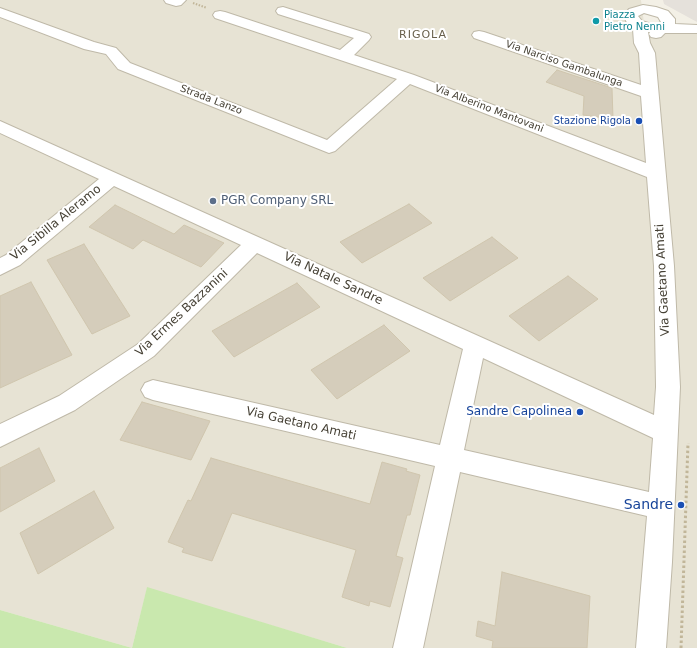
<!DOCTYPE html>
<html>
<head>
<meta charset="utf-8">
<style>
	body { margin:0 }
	canvas { display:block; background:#f3f0e6 }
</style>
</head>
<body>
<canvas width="697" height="648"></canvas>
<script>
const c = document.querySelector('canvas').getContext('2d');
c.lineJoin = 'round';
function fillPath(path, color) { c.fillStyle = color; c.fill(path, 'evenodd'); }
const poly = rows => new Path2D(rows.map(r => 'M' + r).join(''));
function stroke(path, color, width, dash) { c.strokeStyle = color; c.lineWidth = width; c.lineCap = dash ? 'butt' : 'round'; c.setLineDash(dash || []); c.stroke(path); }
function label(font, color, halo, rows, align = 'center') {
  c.font = font + ' "DejaVu Sans",sans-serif'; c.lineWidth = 4; c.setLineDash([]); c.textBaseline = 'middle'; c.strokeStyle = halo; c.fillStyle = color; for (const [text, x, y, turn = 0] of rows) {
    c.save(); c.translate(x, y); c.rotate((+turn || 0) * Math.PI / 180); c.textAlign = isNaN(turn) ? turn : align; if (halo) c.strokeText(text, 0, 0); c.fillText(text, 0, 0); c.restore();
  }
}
fillPath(poly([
	[0,0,641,0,644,23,697,34,697,648,347,648,147,588,132,648,0,610]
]), '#e7e3d4');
fillPath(poly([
	[663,0,697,0,697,22,664,4]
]), '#e5e1db');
fillPath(poly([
	[147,587,347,648,0,648,0,610,132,648]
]), '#c9e8ae');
const building = poly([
	[557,70,612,88,613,119,583,115,584,96,546,82,557,70],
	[409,204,432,223,362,263,340,242,409,204],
	[115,205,174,234,184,225,224,243,201,267,143,240,133,249,89,227,115,205],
	[492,237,518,258,450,301,423,278,492,237],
	[84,244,130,316,92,334,47,260,84,244],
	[568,276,598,299,539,341,509,316,568,276],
	[31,282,72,355,0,388,0,296,31,282],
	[297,283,320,307,234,357,212,331,297,283],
	[384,325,410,351,337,399,311,370,384,325],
	[142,402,210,421,191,460,120,440,142,402],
	[39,448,55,481,0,512,0,468,39,448],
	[211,458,370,504,382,462,407,469,406,471,420,475,410,515,407,515,396,556,403,558,390,607,370,601,369,606,342,597,356,550,232,513,212,561,182,552,184,548,168,542,188,500,191,501,211,458],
	[94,491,114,528,38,574,20,533,94,491],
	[502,572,590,596,587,648,492,648,493,641,476,636,478,621,495,626,502,572]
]);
fillPath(building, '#d5cdbb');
stroke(building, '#d0c6ae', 1);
const minor = poly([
	[164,0,186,0,181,5,176,6,166,3,164,0],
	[643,5,656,7,668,11,675,19,675,24,697,25,697,33,665,33,661,37,656,38,651,37,649,34,650,32,648,32,650,43,655,53,674,266,680,387,672,562,666,648,636,648,647,516,460,472,423,648,393,648,435,466,153,400,145,397,141,390,145,383,153,380,440,445,463,349,257,253,154,356,75,410,0,447,0,424,59,396,138,344,241,245,114,186,20,265,0,275,0,258,6,255,99,179,0,133,0,121,654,415,656,387,654,266,647,177,410,84,335,151,329,153,118,69,106,54,84,49,0,17,0,8,94,42,116,48,130,63,327,140,397,79,215,18,213,15,215,12,220,11,225,12,340,50,354,38,278,14,276,11,278,8,283,7,369,34,371,37,369,40,354,55,414,75,646,163,641,96,474,38,472,35,474,32,479,31,484,32,641,85,639,53,634,43,633,29,626,21,624,15,629,9,643,5],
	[644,13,658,17,661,22,655,25,642,21,638,16,644,13],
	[483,358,653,438,649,492,464,450,483,358]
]);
stroke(minor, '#bfb9a8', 2);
stroke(poly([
	[193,3,207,8]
]), '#c1b699', 2, [1.5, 1.5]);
stroke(poly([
	[681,648,688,443]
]), '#c1b699', 3, [2.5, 2.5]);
fillPath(minor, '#fff');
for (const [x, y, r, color] of [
	[596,21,4,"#0f9aa8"],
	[639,121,4,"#1a4fb4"],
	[213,201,4,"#5c6f8a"],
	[580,412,4,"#1a4fb4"],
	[681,505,4,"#1a4fb4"]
]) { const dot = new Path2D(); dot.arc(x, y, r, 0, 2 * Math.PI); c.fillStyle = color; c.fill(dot); stroke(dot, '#fff', 1.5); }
label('10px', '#0d838f', '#fff', [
	["Piazza",604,15],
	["Pietro Nenni",604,27]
], 'left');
label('10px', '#464135', '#fff', [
	["Via Narciso Gambalunga",564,64,19],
	["Strada Lanzo",211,100,21],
	["Via Alberino Mantovani",489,109,21]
]);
label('10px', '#164399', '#fff', [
	["Stazione Rigola",631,121]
], 'right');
c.letterSpacing = '1px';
label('11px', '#69604c', '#fff', [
	["RIGOLA",423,35]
]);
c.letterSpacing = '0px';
label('12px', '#4e5e75', '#fff', [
	["PGR Company SRL",221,201]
], 'left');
label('12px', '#464135', '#fff', [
	["Via Sibilla Aleramo",56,223,-39],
	["Via Natale Sandre",333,279,25],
	["Via Gaetano Amati",663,280,-93],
	["Via Ermes Bazzanini",182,313,-43],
	["Via Gaetano Amati",301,424,13]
]);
label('12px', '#164399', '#fff', [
	["Sandre Capolinea",572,412]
], 'right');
label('14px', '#164399', '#fff', [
	["Sandre",673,505]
], 'right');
</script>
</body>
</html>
